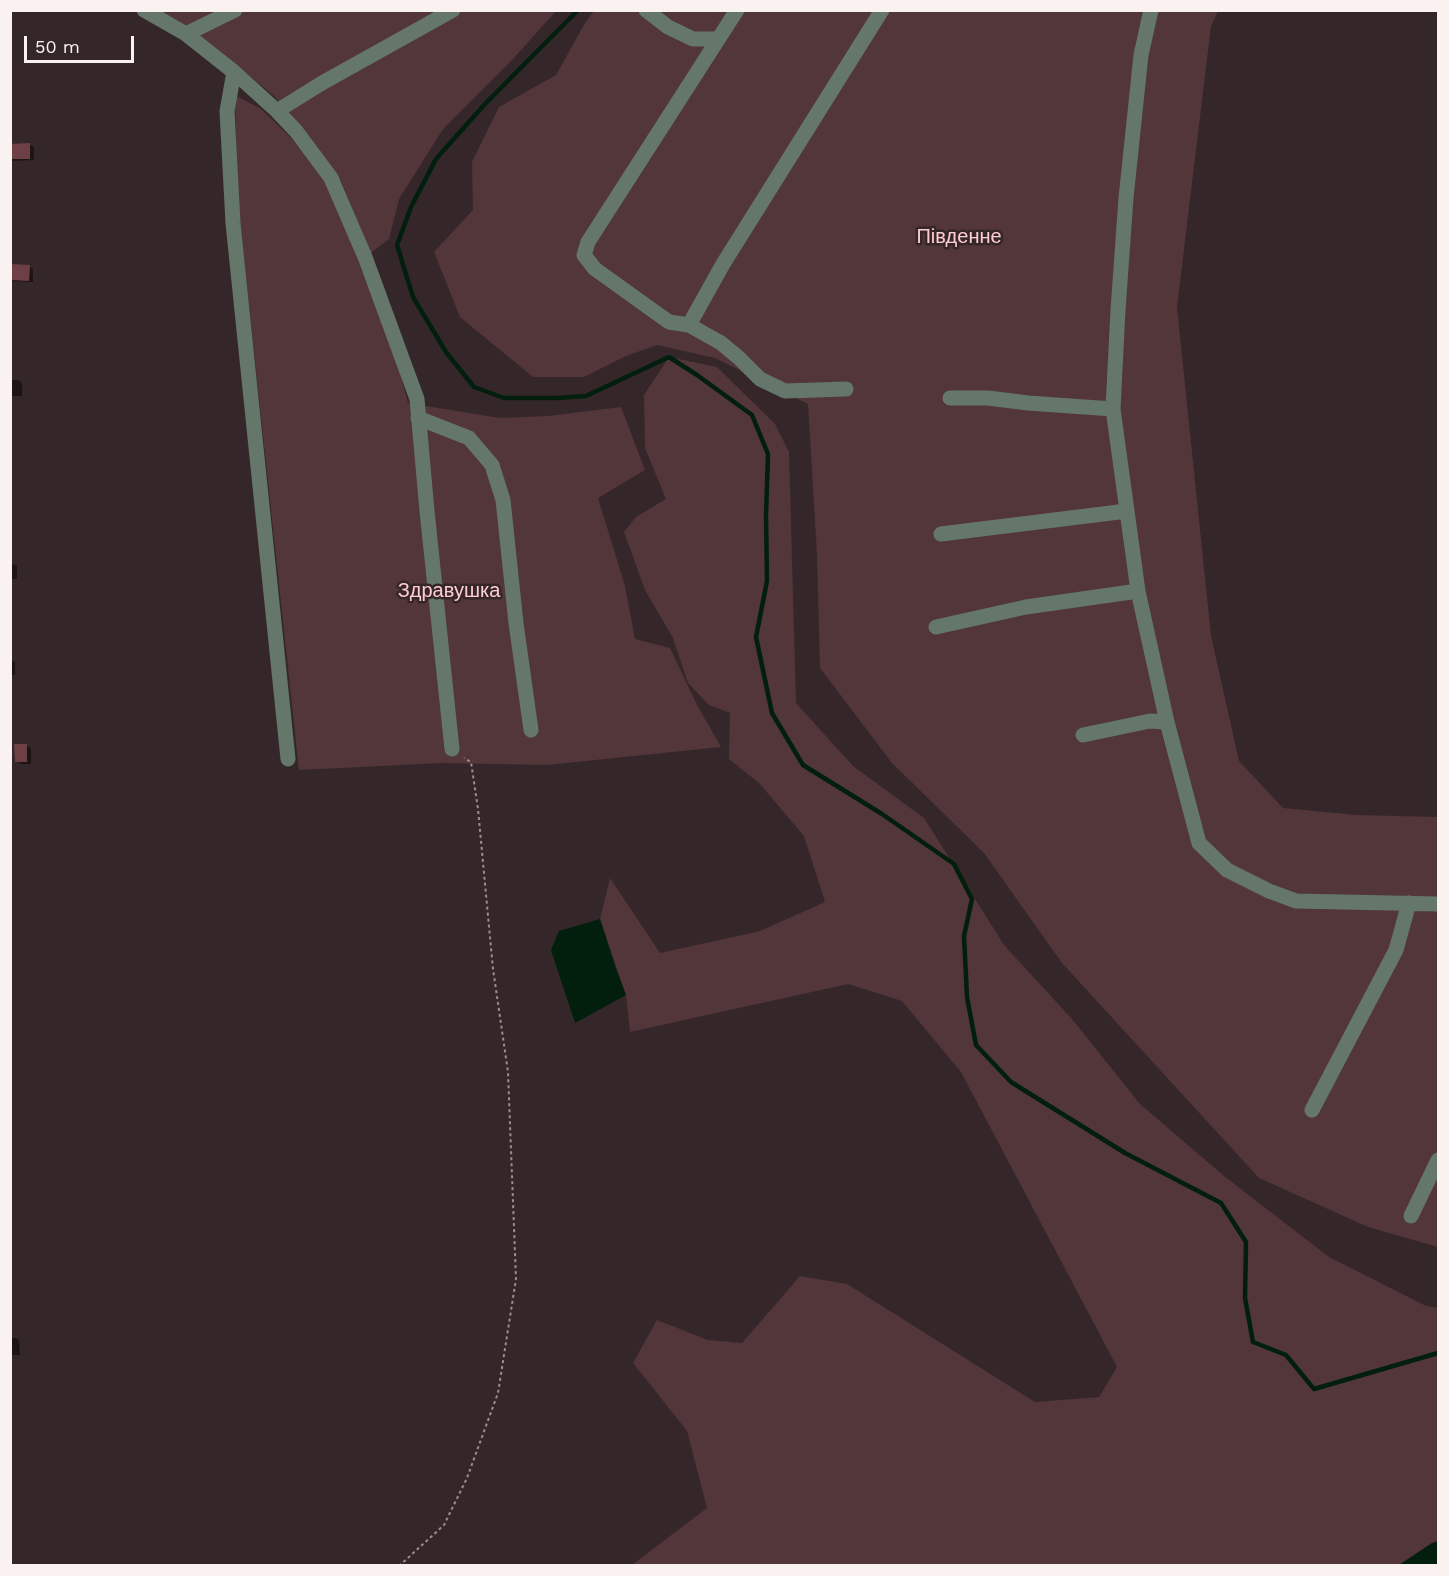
<!DOCTYPE html>
<html>
<head>
<meta charset="utf-8">
<style>
	body { margin:0 }
	#map { position:relative; width:1449px; height:1576px; overflow:hidden; background:#352729; font-family:"Work Sans",sans-serif }
	canvas { display:block }
	.frame { position:absolute; inset:0; border:12px solid #faf1f1; pointer-events:none }
	.scale { position:absolute; left:24px; top:36px; width:110px; height:27px; box-sizing:border-box; border:3px solid #faf1f1; border-top:0; padding-left:8px; font-size:18px; line-height:21px; white-space:nowrap; color:#faf1f1; -webkit-text-stroke:4px #352729; paint-order:stroke }
</style>
</head>
<body>
<div id="map">
<canvas width="1449" height="1576"></canvas>
<div class="frame"></div>
<div class="scale">50 m</div>
</div>
<script>
const c = document.querySelector('canvas').getContext('2d');
c.lineJoin = 'round';
function fillPath(path, color) { c.fillStyle = color; c.fill(path, 'evenodd'); }
const poly = rows => new Path2D(rows.map(r => 'M' + r).join(''));
function stroke(path, color, width, dash) { c.strokeStyle = color; c.lineWidth = width; c.lineCap = dash ? 'butt' : 'round'; c.setLineDash(dash || []); c.stroke(path); }
function label(font, color, halo, rows, align = 'center') {
  c.font = font + ' "Work Sans",sans-serif'; c.lineWidth = 5; c.setLineDash([]); c.textBaseline = 'middle'; c.strokeStyle = halo; c.fillStyle = color; for (const [text, x, y, turn = 0] of rows) {
    c.save(); c.translate(x, y); c.rotate((+turn || 0) * Math.PI / 180); c.textAlign = isNaN(turn) ? turn : align; if (halo) c.strokeText(text, 0, 0); c.fillText(text, 0, 0); c.restore();
  }
}
fillPath(poly([
	[156,11,556,11,513,59,443,129,399,199,389,239,371,253,341,181,305,132,274,96,224,55],
	[594,11,1218,11,1211,26,1177,307,1211,636,1239,761,1283,808,1356,815,1438,817,1438,1247,1368,1227,1259,1178,1062,963,984,853,892,763,820,668,817,554,808,404,715,358,657,345,626,356,584,377,533,377,460,317,434,252,473,210,472,162,499,107,556,75,585,23],
	[235,95,261,109,292,139,332,190,360,266,393,347,408,403,500,418,548,416,621,407,645,470,598,498,625,586,635,639,670,648,697,705,721,747,547,765,442,763,299,770,237,193],
	[669,357,717,367,775,424,789,452,796,703,853,766,924,818,1004,945,1072,1019,1140,1104,1224,1176,1329,1257,1426,1306,1438,1308,1438,1541,1432,1543,1399,1565,1394,1566,632,1565,707,1508,687,1431,633,1363,657,1320,708,1340,742,1343,800,1276,847,1284,1035,1402,1099,1397,1117,1367,961,1072,902,1001,848,984,630,1032,626,995,600,919,610,878,660,953,760,931,825,902,804,836,759,783,729,759,730,713,709,705,688,683,673,638,645,590,624,532,636,517,666,499,645,448,644,395]
]), '#523639');
fillPath(poly([
	[600,919,615,966,626,995,575,1023,551,950,559,931],
	[1438,1541,1438,1565,1394,1565,1399,1565,1432,1543]
]), '#011f0c');
fillPath(poly([
	[10,145,30,145,34,147,34,160,10,161],
	[10,266,29,267,33,269,33,282,10,281],
	[10,380,18,380,22,383,22,396,10,396],
	[10,563,17,566,17,579,10,579],
	[10,660,15,662,15,675,10,675],
	[16,746,27,746,31,748,31,764,21,764,16,761],
	[10,1338,15,1338,19,1340,20,1355,10,1355]
]), '#0007');
stroke(poly([
	[578,10,484,105,436,159,411,207,397,245,413,297,446,352,474,387,504,398,556,398,586,396,669,357,697,375,752,415,768,454,766,515,767,581,756,637,772,713,803,765,882,814,954,864,972,899,964,936,967,997,976,1045,1011,1082,1125,1153,1221,1203,1246,1242,1245,1298,1253,1342,1286,1355,1314,1389,1438,1353]
]), '#011f0c', 4.5);
fillPath(poly([
	[30,143,30,159,10,159,10,144],
	[10,264,30,265,29,281,10,280],
	[14,744,27,744,27,762,15,762]
]), '#6e4046');
stroke(poly([
	[399,1566,444,1525,467,1478,498,1393,516,1279,508,1072,493,969,478,809,471,762,464,758]
]), '#9a8e8f', 2, [3, 3]);
stroke(poly([
	[144,10,186,34,234,72,277,111,296,131,331,178,365,257,417,399,427,511,452,749],
	[646,10,668,27,693,39,718,39],
	[737,10,588,242,584,255,595,269,669,322,689,325,721,343,739,358,760,379,785,391,846,389],
	[1151,10,1141,55,1126,198,1118,310,1113,409,1138,591,1167,722,1199,843,1227,870,1269,891,1296,901,1438,904],
	[186,34,235,10],
	[234,72,227,111,233,223,288,759],
	[277,111,322,83,453,10],
	[689,325,723,264,882,10],
	[950,398,988,398,1028,403,1113,409],
	[418,418,469,438,492,465,503,500,516,623,531,730],
	[941,534,1127,511],
	[936,627,1026,607,1138,591],
	[1083,735,1150,721,1167,722],
	[1312,1110,1396,950,1409,903],
	[1411,1216,1438,1160]
]), '#65776a', 15);
label('20px', '#ffccd1', '#352729', [
	["Південне",959,237],
	["Здравушка",449,591]
]);
</script>
</body>
</html>
